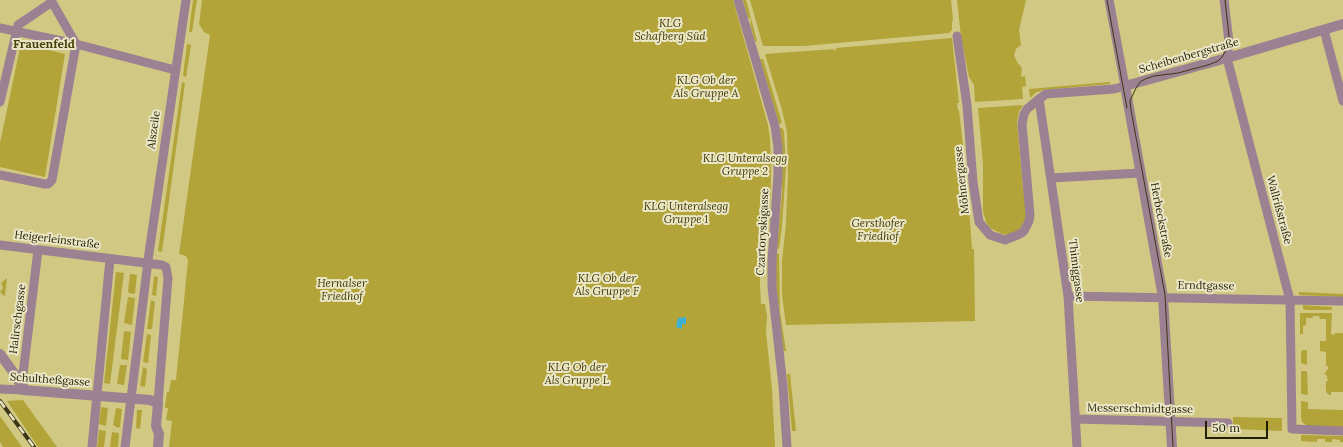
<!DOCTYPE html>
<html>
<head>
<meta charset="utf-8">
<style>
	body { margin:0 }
	#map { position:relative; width:1343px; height:447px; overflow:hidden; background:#d1c884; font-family:Lora,serif }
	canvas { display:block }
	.scale { position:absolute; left:1205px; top:421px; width:63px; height:18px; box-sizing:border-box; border:2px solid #231f04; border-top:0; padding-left:5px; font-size:12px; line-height:14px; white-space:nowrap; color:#231f04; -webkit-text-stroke:3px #ebe7c6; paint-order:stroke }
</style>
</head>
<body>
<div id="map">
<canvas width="1343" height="447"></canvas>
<div class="scale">50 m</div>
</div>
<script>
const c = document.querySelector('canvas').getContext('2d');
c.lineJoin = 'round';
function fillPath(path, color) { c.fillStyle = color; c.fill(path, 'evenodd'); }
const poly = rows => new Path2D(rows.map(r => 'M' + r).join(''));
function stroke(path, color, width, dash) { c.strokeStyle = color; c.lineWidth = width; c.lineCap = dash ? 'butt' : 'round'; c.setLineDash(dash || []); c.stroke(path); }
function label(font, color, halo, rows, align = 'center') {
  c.font = font + ' Lora,serif'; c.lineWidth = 4; c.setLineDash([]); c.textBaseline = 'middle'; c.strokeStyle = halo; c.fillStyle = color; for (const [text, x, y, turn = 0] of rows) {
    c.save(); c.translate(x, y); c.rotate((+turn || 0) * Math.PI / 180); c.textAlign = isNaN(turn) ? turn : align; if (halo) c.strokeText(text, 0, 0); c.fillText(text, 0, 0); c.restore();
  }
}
fillPath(poly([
	[193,0,197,0,192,32,189,32],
	[202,0,733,0,768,125,770,139,771,173,770,213,765,266,760,266,760,285,761,304,765,304,767,316,766,332,772,389,775,447,169,447,172,421,166,420,168,408,165,408,165,406,167,392,169,392,171,380,176,380,188,261,186,256,179,254,210,35,204,32,199,24],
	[743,0,746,0,757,41,755,42,750,23,751,23,750,18,748,18],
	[750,0,951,0,953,19,952,22,952,30,949,33,804,46,763,46],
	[957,0,1026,0,1019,30,1021,45,1016,49,1014,55,1017,62,1022,68,1021,77,1025,76,1026,86,1022,87,1023,99,975,102,974,85,969,77,961,37],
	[952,38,959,103,957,103,958,110,959,110,967,180,972,249,974,249,975,321,786,325,782,295,782,261,786,223,788,174,787,132,782,110,765,54,834,49,834,51,836,50,836,48],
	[21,43,65,54,45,177,0,167,0,143],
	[187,44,191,45,186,77,183,76],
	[760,59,763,59,782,123,779,124],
	[182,82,185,83,162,252,158,251],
	[1110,82,1110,84,1043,90,1035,93,1030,98,1029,89],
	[1023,105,1019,112,1017,122,1023,188,1027,209,1026,218,1019,230,1009,235,1002,234,990,228,986,222,983,211,983,164,978,108],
	[779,128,782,128,784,131,786,168,782,226,779,249,777,249,782,191,782,157],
	[776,253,779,254,780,311,786,351,783,351,776,282],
	[116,272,124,273,110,384,104,383],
	[130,274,137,275,135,293,134,294,129,293,128,291],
	[154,276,158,277,156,296,152,295],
	[7,278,5,295,4,296,0,292,3,288,1,283],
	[1299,292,1343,294,1343,297,1299,295],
	[128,297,135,298,132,325,124,323],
	[151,300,155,302,152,329,147,329],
	[1303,305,1332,307,1332,310,1306,310,1303,309],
	[1300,313,1332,313,1331,334,1335,335,1335,333,1343,333,1343,392,1331,392,1331,395,1329,395,1326,392,1326,386,1324,386,1326,385,1326,381,1328,381,1326,374,1324,374,1324,373,1326,373,1326,370,1328,370,1328,366,1326,366,1326,352,1320,351,1320,341,1326,341,1326,319,1320,319,1319,316,1313,316,1312,318,1306,318,1306,325,1303,326,1303,334,1300,334],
	[124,331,131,332,128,360,121,359],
	[147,334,151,335,148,363,143,362],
	[1303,350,1307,350,1307,365,1301,363,1301,352],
	[120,365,127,365,124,385,117,384],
	[143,367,147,369,145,387,140,386],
	[1301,371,1307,371,1308,395,1301,394],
	[787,374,790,374,796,431,792,431],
	[23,400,57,447,38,447,7,401],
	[1301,401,1308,402,1308,409,1343,410,1343,428,1307,426,1302,422,1301,418],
	[101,407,108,408,106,426,99,424],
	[116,408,122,409,120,427,118,428,113,425],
	[137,410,142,410,140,429,136,428],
	[0,416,22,447,3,447,0,442],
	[1233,417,1282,418,1282,431,1233,429],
	[99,430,106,431,104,447,97,447],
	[112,432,119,433,118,447,110,447],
	[1301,435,1343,436,1343,442,1340,442,1340,440,1332,439,1332,442,1325,442,1325,439,1317,439,1317,442,1301,441]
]), '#b2a439');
fillPath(poly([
	[686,317,686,324,682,324,682,329,676,327,678,318]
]), '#3cb1d3');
stroke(poly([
	[738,0,775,126,778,147,778,175,772,260,772,287,783,386,787,447],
	[1224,0,1229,42,1227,58,1290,300,1292,429,1343,431],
	[0,28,76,44,175,70],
	[1324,30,1343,101],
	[957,36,967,105,973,182,979,222,990,235,1005,240,1020,234,1024,231,1029,221,1030,215,1022,124,1024,114,1027,109,1039,99,1046,94,1114,89,1125,86,1109,0],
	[1039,99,1068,296,1077,447],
	[0,102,18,25,52,2],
	[0,175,45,184,48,184,52,180,76,44,52,2],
	[1051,178,1140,173],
	[0,245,162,265,166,267,168,278,158,403],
	[1068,296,1343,301],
	[0,389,23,390,23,374,38,250],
	[1076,419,1228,423],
	[92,447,110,259],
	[125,447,149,253,186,0]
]), '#9b8191', 9);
stroke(poly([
	[0,354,16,376,23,390,150,400,158,403,156,426,159,434,158,447],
	[1172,447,1163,297,1125,86,1227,58,1343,24]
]), '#9b8191', 10);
stroke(poly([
	[1107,0,1127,108],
	[1173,447,1165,295,1131,110,1130,101,1136,88,1140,82,1145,79,1154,76,1178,73,1208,65,1218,61,1222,57,1228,47,1229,36,1225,0]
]), '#3c3716', 1);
const rail = poly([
	[0,401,34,447]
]);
stroke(rail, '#3c3716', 4);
stroke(rail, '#ebe7c6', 2.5, [8]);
label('italic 11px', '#3e3702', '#ebe7c6', [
	["KLG",670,24],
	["Schafberg Süd",670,37],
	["KLG Ob der",706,81],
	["Als Gruppe A",706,94],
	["KLG Unteralsegg",745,159],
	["Gruppe 2",745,172],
	["KLG Unteralsegg",686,207],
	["Gruppe 1",686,220],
	["Gersthofer",878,224],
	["Friedhof",878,237],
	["KLG Ob der",607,279],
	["Als Gruppe F",607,292],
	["Hernalser",342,284],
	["Friedhof",342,297],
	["KLG Ob der",577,368],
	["Als Gruppe L",577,381]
]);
label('11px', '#231f04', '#ebe7c6', [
	["Scheibenbergstraße",1189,56,-16],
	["Alszeile",154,130,-82],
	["Möhnergasse",962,180,-96],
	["Wallrißstraße",1279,210,75],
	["Herbeckstraße",1161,220,79],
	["Czartoryskigasse",763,232,-87],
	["Heigerleinstraße",57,240,7],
	["Thimiggasse",1076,271,83],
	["Erndtgasse",1206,286,1],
	["Halirschgasse",18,319,-83],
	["Schultheßgasse",50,380,4],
	["Messerschmidtgasse",1140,409,1]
]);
label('bold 12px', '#49420e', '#ebe7c6', [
	["Frauenfeld",44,45]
]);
</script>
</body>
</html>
